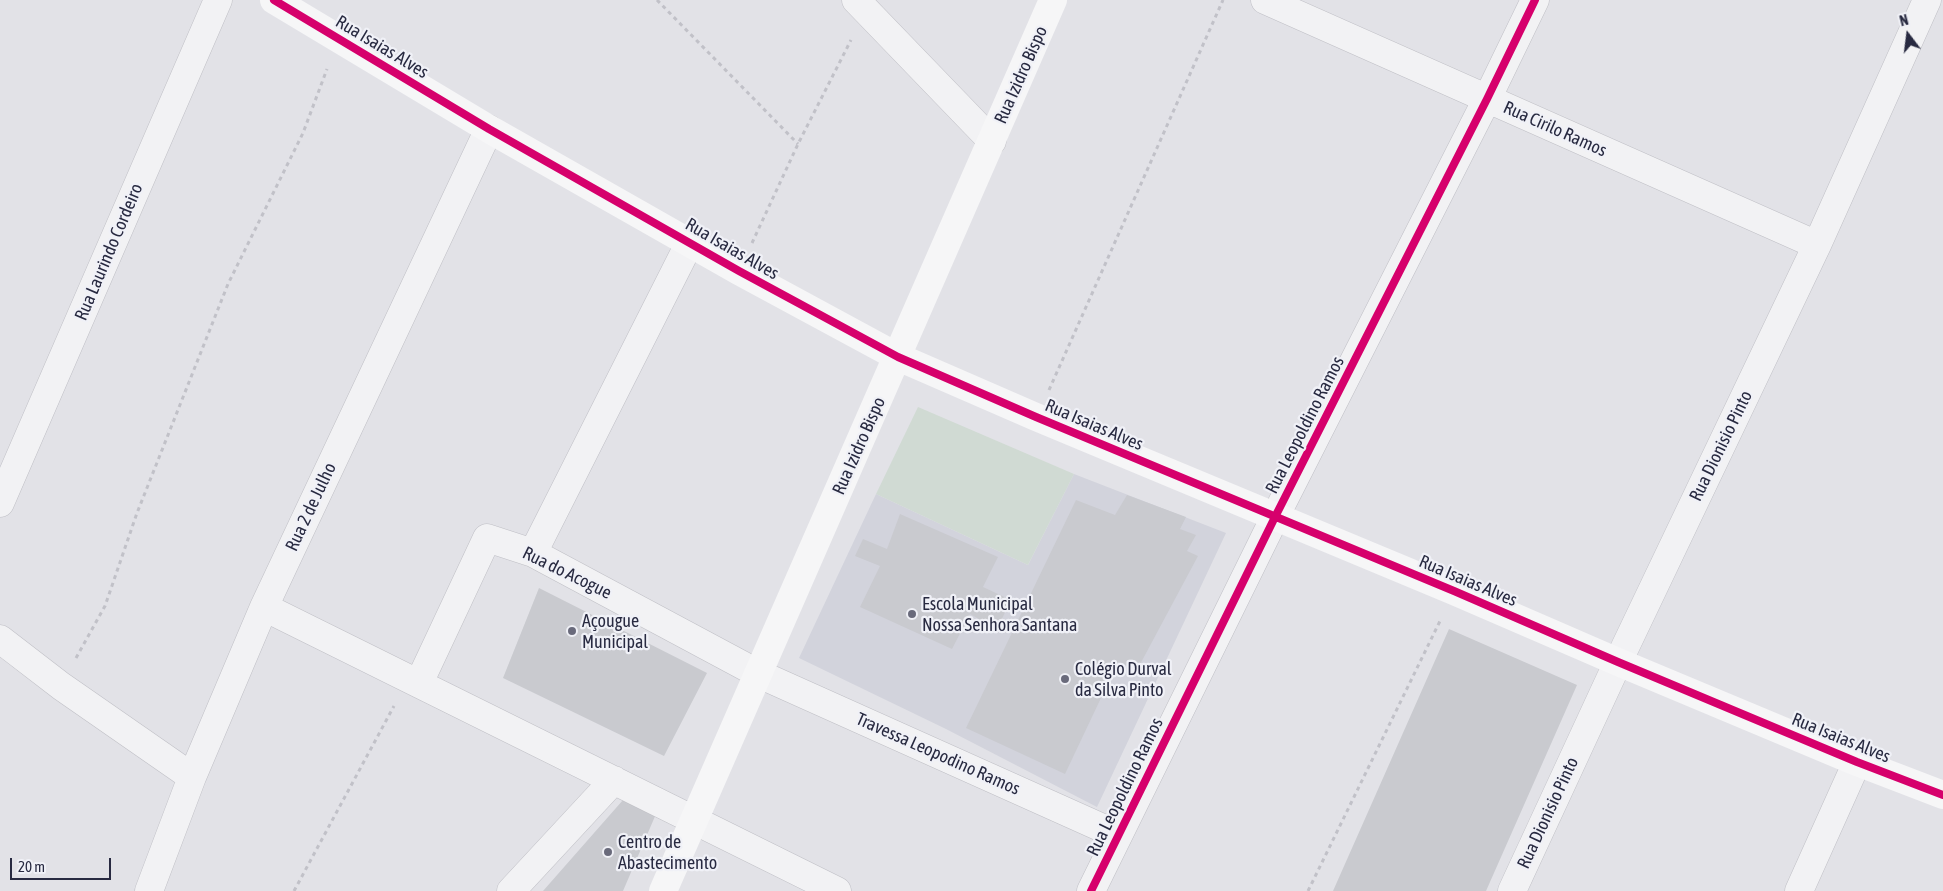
<!DOCTYPE html>
<html>
<head>
<meta charset="utf-8">
<style>
	body { margin:0 }
	#map { position:relative; width:1943px; height:891px; overflow:hidden; background:#e2e2e7; font-family:"Asap Condensed",sans-serif }
	canvas { display:block }
	.north { position:absolute; left:1883px; top:10px; width:50px; height:50px; -webkit-text-stroke:4px #f0f1f7; paint-order:stroke; rotate:345deg; font-size:14px; font-weight:700; line-height:20px; text-align:center; color:#282a41 }
	.north::after { content:''; display:block; margin:auto; width:18px; height:22px; background:#282a41; clip-path:polygon(50% 0,100% 100%,50% 72%,0 100%) }
	.scale { position:absolute; left:10px; top:858px; width:101px; height:22px; box-sizing:border-box; border:2px solid #282a41; border-top:0; padding-left:6px; font-size:15px; line-height:18px; white-space:nowrap; color:#282a41; -webkit-text-stroke:4px #f0f1f7; paint-order:stroke }
</style>
</head>
<body>
<div id="map">
<canvas width="1943" height="891"></canvas>
<div class="north">N</div>
<div class="scale">20 m</div>
</div>
<script>
const c = document.querySelector('canvas').getContext('2d');
c.lineJoin = 'round';
function fillPath(path, color) { c.fillStyle = color; c.fill(path, 'evenodd'); }
const poly = rows => new Path2D(rows.map(r => 'M' + r).join(''));
function stroke(path, color, width, dash) { c.strokeStyle = color; c.lineWidth = width; c.lineCap = dash ? 'butt' : 'round'; c.setLineDash(dash || []); c.stroke(path); }
function label(font, color, halo, rows, align = 'center') {
  c.font = font + ' "Asap Condensed",sans-serif'; c.lineWidth = 4.5; c.setLineDash([]); c.textBaseline = 'middle'; c.strokeStyle = halo; c.fillStyle = color; for (const [text, x, y, turn = 0] of rows) {
    c.save(); c.translate(x, y); c.rotate((+turn || 0) * Math.PI / 180); c.textAlign = isNaN(turn) ? turn : align; if (halo) c.strokeText(text, 0, 0); c.fillText(text, 0, 0); c.restore();
  }
}
fillPath(poly([
	[1074,474,1226,533,1097,807,946,729,799,658,876,494,1028,565]
]), '#d2d3dc');
fillPath(poly([
	[918,407,1074,474,1028,565,876,494]
]), '#d0dad3');
fillPath(poly([
	[1127,495,1186,517,1180,529,1196,535,1187,551,1198,556,1137,670,1118,662,1065,774,966,728,1076,500,1115,515],
	[900,514,998,557,983,587,1011,600,997,629,970,614,952,649,860,607,880,566,855,556,863,539,887,549],
	[539,588,707,673,664,756,503,678],
	[1449,629,1577,685,1486,891,1333,891],
	[623,800,656,814,623,891,543,891]
]), '#c9cacf');
const street = poly([
	[856,0,992,141],
	[1265,0,1817,245],
	[0,503,218,0],
	[533,553,690,242],
	[264,607,837,891],
	[0,639,61,686,192,777],
	[419,683,487,538,533,553,759,674,1118,835],
	[149,891,192,777,264,607,489,129],
	[511,891,614,780],
	[1091,891,1275,517,1487,99,1535,0],
	[1512,891,1618,662,1817,245,1927,0],
	[1799,891,1857,762]
]);
stroke(street, '#bfbfc5', 29);
stroke(poly([
	[657,0,798,144],
	[752,243,798,144,851,40],
	[1049,390,1223,0],
	[76,658,105,606,137,513,228,284,303,133,327,69],
	[294,891,394,706],
	[1308,891,1441,619]
]), '#c1c1c8', 3, [4, 4]);
stroke(street, '#f2f2f4', 28);
stroke(poly([
	[274,0,489,129,739,271,898,357,1036,417,1454,591,1618,662,1857,762,1943,795],
	[663,891,1053,0]
]), '#f6f6f7', 28);
stroke(poly([
	[274,0,489,129,739,271,898,357,1036,417,1454,591,1618,662,1857,762,1943,795],
	[1091,891,1275,517,1487,99,1535,0]
]), '#d6006c', 8);
for (const [x, y, r, color] of [
	[912,614,5,"#696a7b"],
	[572,631,5,"#696a7b"],
	[1065,679,5,"#696a7b"],
	[608,852,5,"#696a7b"]
]) { const dot = new Path2D(); dot.arc(x, y, r, 0, 2 * Math.PI); c.fillStyle = color; c.fill(dot); stroke(dot, '#f0f1f7', 2); }
label('18px', '#282a41', '#f0f1f7', [
	["Rua Isaias Alves",382,47,31],
	["Rua Izidro Bispo",1021,75,-66],
	["Rua Cirilo Ramos",1555,129,24],
	["Rua Isaias Alves",732,249,30],
	["Rua Laurindo Cordeiro",109,252,-67],
	["Rua Isaias Alves",1094,425,23],
	["Rua Leopoldino Ramos",1305,425,-63],
	["Rua Izidro Bispo",859,446,-66],
	["Rua Dionisio Pinto",1721,446,-64],
	["Rua 2 de Julho",311,507,-65],
	["Rua do Acogue",567,573,26],
	["Rua Isaias Alves",1468,581,23],
	["Rua Isaias Alves",1841,738,22],
	["Travessa Leopodino Ramos",938,754,24],
	["Rua Leopoldino Ramos",1125,787,-64],
	["Rua Dionisio Pinto",1548,813,-65]
]);
label('18px', '#282a41', '#f0f1f7', [
	["Escola Municipal",922,604],
	["Nossa Senhora Santana",922,625],
	["Açougue",582,621],
	["Municipal",582,642],
	["Colégio Durval",1075,669],
	["da Silva Pinto",1075,690],
	["Centro de",618,842],
	["Abastecimento",618,863]
], 'left');
</script>
</body>
</html>
